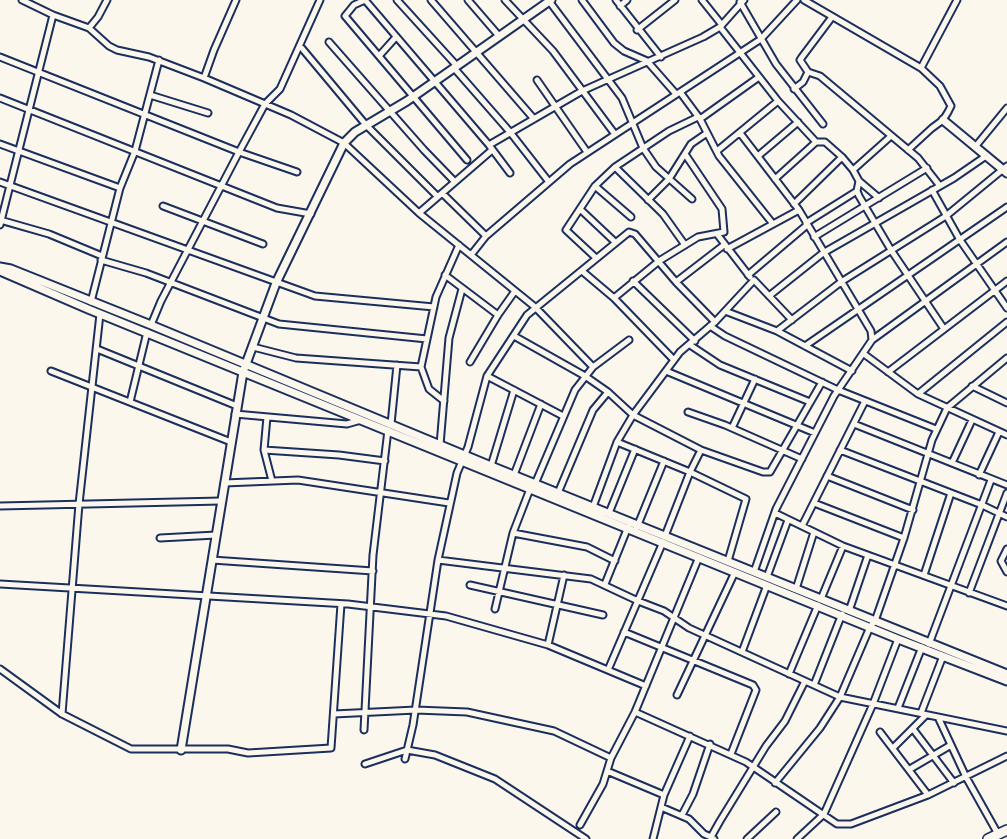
<!DOCTYPE html>
<html>
<head>
<meta charset="utf-8">
<style>
	body { margin:0 }
	canvas { display:block; background:#fbf7ec }
</style>
</head>
<body>
<canvas width="1007" height="839"></canvas>
<script>
const c = document.querySelector('canvas').getContext('2d');
c.lineJoin = 'round';
const poly = rows => new Path2D(rows.map(r => 'M' + r).join(''));
function stroke(path, color, width, dash) { c.strokeStyle = color; c.lineWidth = width; c.lineCap = dash ? 'butt' : 'round'; c.setLineDash(dash || []); c.stroke(path); }
const street = poly([
	[22,0,53,15,89,28,109,46,117,50,149,57,204,78,291,115,344,143,419,213,535,307,593,367],
	[365,0,489,145,510,173],
	[365,0,354,5,345,16,467,160],
	[397,0,457,66],
	[431,0,534,119],
	[468,0,499,36],
	[505,0,553,51,614,133],
	[582,0,614,43,624,51,647,61,676,94],
	[616,0,661,57],
	[702,0,722,25],
	[804,0,921,68,940,86,951,106,948,112,943,120,932,128,908,150],
	[549,1,622,98,643,148,656,167,692,199],
	[740,2,776,64,823,124],
	[620,6,627,0],
	[720,27,778,101,816,142,825,142,842,157,853,170,859,181,879,198],
	[89,28,98,17,107,0],
	[637,30,675,0],
	[329,42,424,150,455,182],
	[300,46,366,125,437,196],
	[379,56,396,37],
	[0,57,239,152,297,172],
	[454,68,510,132,549,182],
	[921,68,957,0],
	[808,72,820,76,918,158,940,186],
	[204,78,214,50,236,0],
	[537,80,587,152],
	[794,89,803,82,808,72,800,60,802,57,832,17],
	[680,92,700,119,719,156,773,224],
	[150,95,208,113],
	[0,98,277,208,311,214],
	[700,119,759,77],
	[740,133,799,210,871,331,872,340,834,396,776,509,754,572],
	[0,144,120,188],
	[489,145,582,91,703,37,720,27,744,0],
	[975,147,1007,108],
	[717,151,778,101],
	[758,156,798,122],
	[615,167,663,214,685,245],
	[853,170,891,136],
	[775,179,816,142],
	[859,181,857,191,859,196,891,250,944,329],
	[0,182,315,296,434,307],
	[595,186,631,217],
	[932,190,960,240,1007,308],
	[442,193,486,236],
	[648,200,669,179,691,144,707,133],
	[794,204,842,157],
	[163,206,263,244],
	[580,209,615,242],
	[419,213,492,150],
	[0,220,49,234,102,256],
	[806,223,857,191],
	[0,225,53,15],
	[717,234,750,277],
	[814,237,927,168],
	[727,249,799,210],
	[471,255,486,236,570,164,761,39,797,0],
	[595,257,566,230,595,186,615,167,669,131,698,117],
	[101,260,146,273,279,324,427,339],
	[582,271,614,298,673,359],
	[445,275,498,315],
	[748,275,807,225],
	[633,281,695,341],
	[676,282,724,245],
	[769,296,823,253,954,178,986,156],
	[614,298,659,261,698,237,724,232,722,209,685,154],
	[91,302,120,188,135,151,159,60],
	[725,311,777,331,852,371],
	[151,325,161,301,239,152,265,104,280,89,320,0],
	[710,326,725,336,838,390,936,429],
	[777,331,841,282,946,216,1007,166],
	[514,336,585,376,608,392,633,415,701,450,763,472,770,472,822,382],
	[872,340,1007,242],
	[690,345,720,365,810,402],
	[805,346,1007,207],
	[253,347,296,358,421,367],
	[97,349,237,406],
	[864,354,918,394,1007,435],
	[470,362,498,315,515,291],
	[51,371,231,442],
	[666,371,815,433],
	[888,372,1007,281],
	[487,376,563,416],
	[972,386,1007,403],
	[918,394,1007,322],
	[444,401,429,389,421,367,436,297,459,245],
	[130,402,147,332],
	[688,412,725,425,802,459],
	[235,414,347,424,361,420],
	[267,417,264,450,272,481],
	[391,424,397,365],
	[854,424,1007,485],
	[732,428,755,379],
	[617,442,690,472,746,499,728,561],
	[440,445,449,338,462,289],
	[264,450,339,455,385,461],
	[840,450,982,505,1007,517],
	[952,463,972,420],
	[491,466,514,390],
	[514,475,541,404],
	[979,475,999,432],
	[827,476,913,510],
	[224,483,298,480,449,503],
	[535,484,575,390,593,367,629,340],
	[558,493,593,410,608,392],
	[814,503,904,538],
	[0,506,221,501],
	[593,507,617,442,633,415,680,352,715,322,754,280,792,320],
	[609,513,635,449],
	[775,513,843,546,1007,606],
	[802,526,865,401],
	[637,527,664,461],
	[513,533,587,547,615,561],
	[665,536,690,472,701,450],
	[160,538,216,535],
	[1007,549,1001,561,1007,572],
	[212,560,373,571],
	[438,560,591,579,638,601,664,611,689,628,840,697,1007,731],
	[924,575,951,493],
	[767,577,788,520],
	[0,584,348,604,446,616,548,645,646,686],
	[605,584,628,527],
	[470,585,603,615],
	[796,589,814,532],
	[969,593,1007,493],
	[821,599,843,546],
	[495,609,513,533,530,489],
	[849,611,868,555],
	[624,632,753,685,756,690,731,754],
	[929,644,991,480],
	[548,645,564,575],
	[742,652,767,585],
	[0,669,62,714,131,749,228,749,248,753,331,748,341,604],
	[608,670,663,542],
	[789,674,818,605],
	[814,685,842,614],
	[677,695,735,572],
	[898,708,922,647],
	[635,712,746,762,837,824,851,824,928,795,1007,756],
	[921,713,943,656],
	[62,714,79,504,100,314],
	[334,714,416,710,467,712,554,731,611,758],
	[938,717,966,777,998,834],
	[913,729,954,783],
	[364,730,373,555,388,430],
	[880,732,928,795],
	[893,748,926,715],
	[405,759,413,725,438,560,457,473,468,447,487,376,527,315,629,232,635,234,676,282,715,322],
	[365,764,407,750,435,755,495,779,586,839],
	[910,769,951,745],
	[607,771,664,795],
	[775,783,820,728,840,697,870,627,875,621,904,538,932,440,947,408,1007,358],
	[661,807,689,819,704,834,711,837],
	[682,815,693,794,710,744],
	[580,825,603,784,611,758,635,712,699,557],
	[653,839,664,795,690,736],
	[714,839,711,837,720,821,766,746,785,721,805,681],
	[747,839,776,812],
	[797,839,824,814,873,704,898,639]
]);
const secondary = poly([
	[943,120,1007,173],
	[0,267,11,269,151,325,491,466,1007,674],
	[0,271,88,309,530,489,898,639,1007,681],
	[181,750,243,372,276,283,344,143,355,132,407,101,551,0]
]);
const highway = poly([
	[988,839,1007,830]
]);
stroke(street, '#1b2f5e', 9);
stroke(secondary, '#1b2f5e', 11);
stroke(highway, '#1b2f5e', 12);
stroke(street, '#fbf7ec', 5);
stroke(secondary, '#fbf7ec', 7);
stroke(highway, '#fbf7ec', 9);
</script>
</body>
</html>
